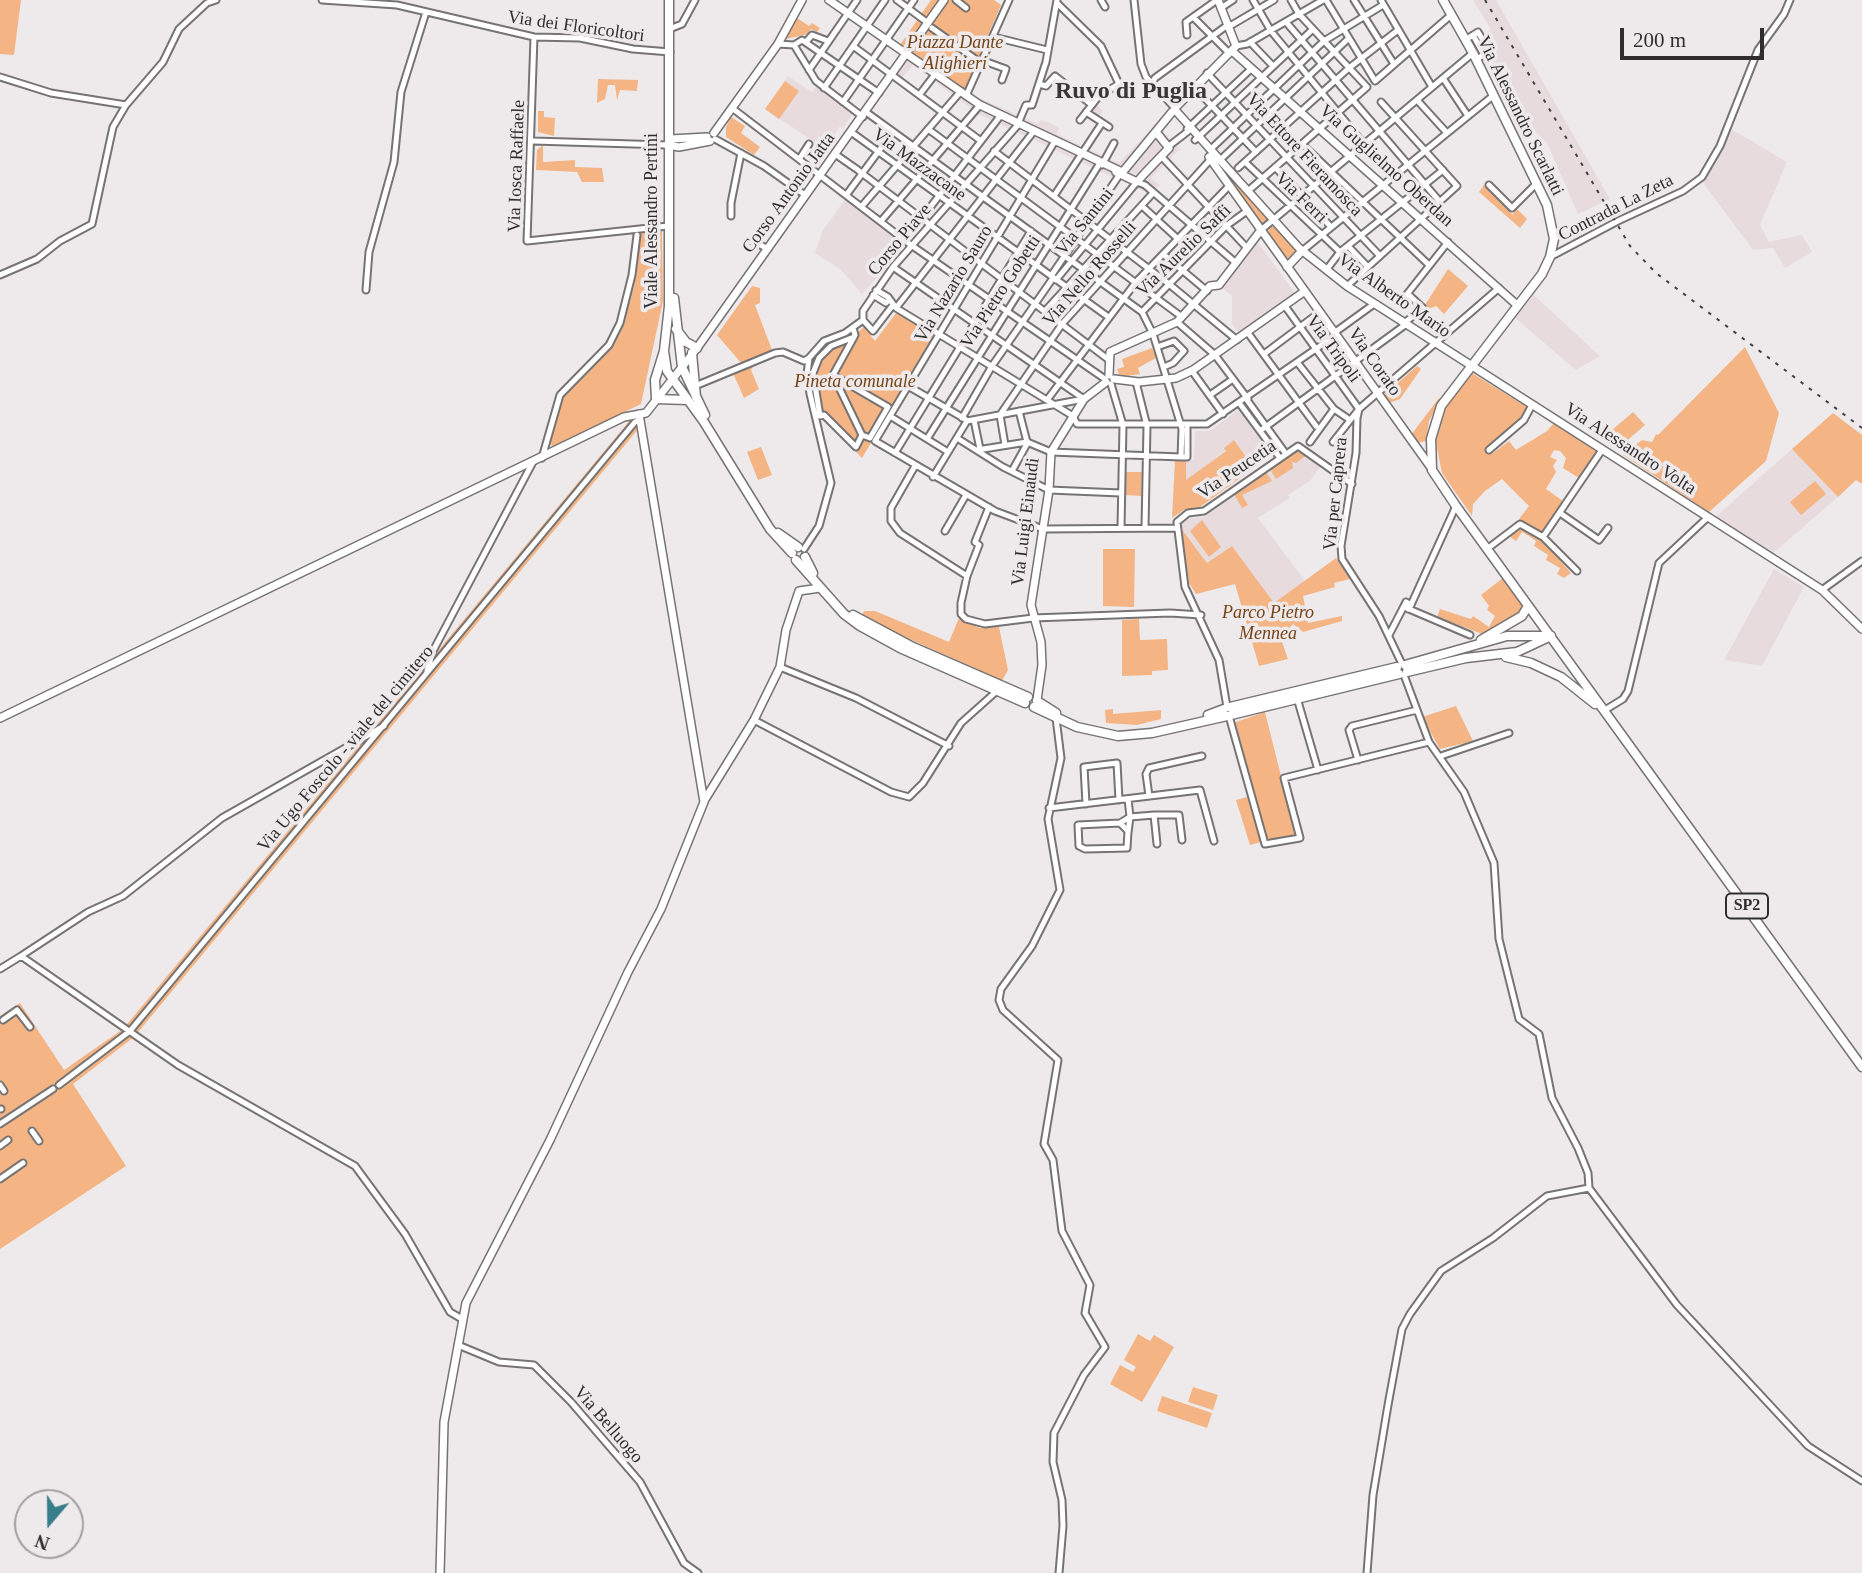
<!DOCTYPE html>
<html>
<head>
<meta charset="utf-8">
<style>
	body { margin:0 }
	#map { position:relative; width:1862px; height:1573px; overflow:hidden; background:#eeeaeb; font-family:Georgia,serif }
	canvas { display:block }
	.north { position:absolute; left:14px; top:1489px; width:70px; height:70px; box-sizing:border-box; background:#eeeaeb; border:2px solid #a29f9f; border-radius:50%; rotate:200deg; font-size:19px; font-weight:700; line-height:28px; text-align:center; color:#2f2e2e }
	.north::after { content:''; display:block; margin:auto; width:24px; height:32px; background:#387d8a; clip-path:polygon(50% 0,100% 100%,50% 72%,0 100%) }
	.scale { position:absolute; left:1620px; top:28px; width:144px; height:32px; box-sizing:border-box; border:4px solid #2f2e2e; border-top:0; padding-left:9px; font-size:21px; line-height:24px; white-space:nowrap; color:#2f2e2e; -webkit-text-stroke:5px #eeeaeb; paint-order:stroke }
</style>
</head>
<body>
<div id="map">
<canvas width="1862" height="1573"></canvas>
<div class="north">N</div>
<div class="scale">200 m</div>
</div>
<script>
const c = document.querySelector('canvas').getContext('2d');
c.lineJoin = 'round';
function fillPath(path, color) { c.fillStyle = color; c.fill(path, 'evenodd'); }
const poly = rows => new Path2D(rows.map(r => 'M' + r).join(''));
function stroke(path, color, width, dash) { c.strokeStyle = color; c.lineWidth = width; c.lineCap = dash ? 'butt' : 'round'; c.setLineDash(dash || []); c.stroke(path); }
function label(font, color, halo, rows, align = 'center') {
  c.font = font + ' Georgia,serif'; c.lineWidth = 7; c.setLineDash([]); c.textBaseline = 'middle'; c.strokeStyle = halo; c.fillStyle = color; for (const [text, x, y, turn = 0] of rows) {
    c.save(); c.translate(x, y); c.rotate((+turn || 0) * Math.PI / 180); c.textAlign = isNaN(turn) ? turn : align; if (halo) c.strokeText(text, 0, 0); c.fillText(text, 0, 0); c.restore();
  }
}
fillPath(poly([
	[1473,0,1496,0,1610,199,1578,214,1547,143,1514,112,1483,61,1496,54,1485,33,1491,29],
	[901,43,963,91,1038,124,1040,120,1048,122,1059,128,1057,134,1084,147,1099,124,1088,116,1097,105,1103,111,1098,117,1103,126,1089,149,1119,163,1156,124,1180,149,1151,178,1160,185,1149,194,978,114,913,65,902,78,897,74,907,61,896,52],
	[788,76,812,92,817,86,854,112,843,128,840,126,825,149,765,109],
	[1731,129,1787,162,1760,225,1769,242,1802,235,1812,252,1785,268,1773,248,1753,250,1701,180],
	[847,197,906,245,862,294,840,269,815,253,823,230],
	[1257,241,1295,293,1239,334,1232,324,1232,296,1223,289],
	[1534,295,1591,348,1600,356,1576,370,1515,318],
	[1239,409,1272,456,1254,468,1234,440,1226,450,1186,481,1186,460,1194,460,1195,431,1210,431],
	[1792,449,1838,497,1771,555,1714,518],
	[1299,450,1321,466,1310,481,1288,495,1290,498,1258,518,1305,581,1274,604,1232,546,1207,563,1180,526,1187,519,1206,516],
	[1774,569,1804,587,1762,666,1724,660]
]), '#e8dbde');
fillPath(poly([
	[0,0,21,0,14,55,0,54],
	[931,0,994,0,1001,5,964,91,900,45],
	[797,18,809,26,812,23,820,28,817,32,811,29,808,34,786,39],
	[598,79,638,80,637,91,620,90,617,100,615,85,608,85,605,99,597,103],
	[785,81,799,91,779,119,765,109],
	[538,111,544,111,544,117,555,118,554,136,538,132],
	[731,117,745,126,741,133,760,147,754,155,726,137,726,127],
	[543,145,543,162,575,160,575,167,602,168,604,182,582,182,577,172,536,170,537,150],
	[1215,161,1216,161,1269,219,1261,225],
	[1484,185,1509,208,1512,215,1517,209,1527,219,1520,228,1479,192],
	[1270,227,1274,227,1297,251,1287,260,1268,233],
	[662,229,663,301,641,404,553,446,549,443,563,393,615,338,624,320,637,257,639,232],
	[1448,269,1468,286,1444,314,1436,306,1426,310,1423,308],
	[752,286,760,288,760,303,755,305,772,350,742,364,717,335],
	[896,313,934,336,862,458,823,419,818,421,811,387,812,367,829,344,855,335,864,327,875,341],
	[1745,347,1779,413,1766,461,1709,512,1623,455,1642,440,1652,442,1656,434,1658,435],
	[1152,348,1156,358,1138,368,1140,374,1120,377,1117,369,1124,367,1122,359],
	[753,366,751,370,759,389,744,398,733,373],
	[1417,366,1421,369,1400,399,1389,403,1383,396],
	[1472,373,1527,407,1521,417,1486,448,1492,454,1509,441,1516,450,1547,431,1554,423,1597,452,1579,478,1563,468,1566,458,1560,451,1554,450,1550,457,1557,460,1553,466,1556,472,1546,489,1563,501,1542,532,1519,519,1529,506,1502,479,1485,491,1473,504,1472,516,1442,473,1435,438,1440,418,1448,403],
	[1439,398,1441,399,1429,421,1426,441,1417,443,1411,435],
	[1633,412,1645,425,1623,444,1611,431],
	[1833,413,1862,435,1862,484,1856,480,1838,497,1792,449],
	[631,419,639,428,134,1037,73,1084,126,1166,0,1249,0,1016,20,1003,64,1070,123,1029],
	[1234,440,1254,468,1200,507,1184,510,1172,518,1175,460,1186,460,1186,480,1226,451,1224,448],
	[761,447,772,475,758,480,747,452],
	[1299,450,1307,455,1296,463,1292,462,1293,468,1276,479,1270,469],
	[1126,472,1142,472,1141,496,1126,495],
	[1266,472,1272,481,1242,495,1248,505,1242,508,1234,494],
	[1815,481,1826,494,1801,515,1790,502],
	[1202,520,1221,547,1209,557,1190,531],
	[1181,528,1207,563,1232,546,1274,603,1336,558,1350,579,1334,583,1335,587,1303,596,1308,623,1342,616,1342,621,1303,632,1293,624,1281,639,1288,659,1259,666,1235,584,1196,594,1189,583],
	[1521,528,1542,540,1571,573,1564,578,1557,574,1560,568,1546,560,1548,555,1534,546,1536,541,1529,536,1522,532,1516,541,1509,536,1514,529],
	[1103,549,1135,549,1134,607,1103,606],
	[1503,578,1522,603,1521,612,1482,634,1453,623,1451,627,1436,620,1440,609,1471,619,1473,616,1489,627,1495,616,1487,610,1489,606,1481,595],
	[864,611,875,611,949,642,959,618,980,628,999,627,1008,670,1002,681,892,631,862,615],
	[1139,619,1140,640,1167,639,1168,670,1152,671,1152,675,1122,676,1122,620],
	[1456,706,1473,741,1440,749,1422,717],
	[1113,709,1113,714,1161,710,1161,719,1137,725,1106,723,1105,710],
	[1265,712,1296,836,1271,840,1266,837,1233,723],
	[1247,797,1261,842,1250,845,1236,800],
	[1138,1334,1150,1341,1154,1335,1174,1347,1142,1402,1110,1384,1120,1365,1133,1372,1136,1367,1124,1360],
	[1193,1387,1218,1395,1213,1410,1188,1402],
	[1162,1396,1212,1413,1207,1428,1157,1411]
]), '#f4b484');
const street = poly([
	[322,0,397,5,534,37,580,38,633,49,670,52],
	[897,0,928,23],
	[956,0,966,8],
	[1101,0,1105,7],
	[1134,0,1141,64,1146,77,1173,106],
	[1253,0,1271,31,1364,144],
	[1326,0,1375,81,1451,15],
	[1354,0,1394,64],
	[1381,0,1432,87],
	[1058,4,1101,46,1119,84,1099,96,1080,120],
	[1221,8,1233,0],
	[1193,17,1229,53],
	[1286,22,1440,202],
	[1230,26,1274,0],
	[672,28,682,24,695,0],
	[932,28,978,61],
	[1187,35,1186,22,1217,0],
	[1473,35,1484,55],
	[534,37,527,241,668,226],
	[994,37,1047,50],
	[1465,40,1478,32,1490,52,1476,59],
	[806,42,812,35,828,41],
	[1250,42,1273,66],
	[778,44,794,45,816,81,863,117],
	[794,45,802,40,879,93],
	[853,46,981,141],
	[1236,46,1247,44,1323,0],
	[984,61,1006,69,1002,80],
	[809,70,857,0],
	[1207,73,1380,256],
	[0,77,51,93,126,105],
	[1443,78,1468,116],
	[1152,83,1155,78,1229,24],
	[1039,84,1046,86,1055,76,1092,105],
	[1193,86,1256,152],
	[824,88,885,0],
	[920,94,936,73],
	[966,96,1009,0],
	[1417,100,1447,133],
	[843,102,914,0],
	[732,108,911,245,1105,379],
	[866,112,1142,312,1153,334,1182,429,1181,457],
	[1086,112,1109,127],
	[928,129,1182,317],
	[1187,129,1251,69],
	[851,132,1107,316],
	[715,139,764,166,805,195],
	[1195,140,1313,29],
	[533,141,667,145],
	[1055,141,875,441,995,511,1043,529,1177,528],
	[1302,144,1429,265],
	[1169,146,1191,129],
	[1210,150,1324,41,1383,5],
	[994,151,1169,284,1237,340],
	[835,154,858,170],
	[1161,156,1247,248],
	[800,158,809,144],
	[1219,161,1349,38],
	[1245,162,1340,252],
	[1102,165,1114,143],
	[1275,167,1331,227],
	[1238,168,1349,68,1398,30],
	[859,171,1109,360],
	[1489,185,1512,208,1537,183],
	[1248,191,1367,87,1299,14,1291,0],
	[847,194,892,133],
	[1054,196,1102,123],
	[862,206,961,91],
	[1142,206,1178,239],
	[731,216,731,203,741,153],
	[922,218,1001,115],
	[882,220,980,105],
	[1261,230,1473,53],
	[751,240,768,249],
	[1348,246,1368,267],
	[1302,251,1494,95],
	[1163,254,1207,291],
	[1550,257,1618,221,1683,191,1702,177,1720,146,1758,50,1784,14,1790,0],
	[893,267,1084,399],
	[1327,269,1340,252,1443,170],
	[0,275,37,259,60,241,92,224,113,127,126,105,163,62,179,29,207,3,216,0],
	[1051,276,1120,174],
	[1056,280,1137,182,1145,185,1236,263],
	[1347,286,1457,186,1381,102],
	[366,290,369,252,394,162,401,92,426,12],
	[876,290,888,297,896,308,1073,416,1077,424,1207,424,1336,335],
	[873,295,886,303,889,300],
	[1400,303,1448,242],
	[893,305,873,331,863,320,863,311,893,267,1017,126,1026,105,1032,105,1046,62,1057,0],
	[1285,306,1359,409,1333,442],
	[896,308,1034,131],
	[1045,311,1153,193],
	[1142,312,1226,226,1247,211],
	[1177,322,1215,355,1248,399],
	[1403,324,1423,308,1408,294],
	[853,328,855,335,854,337,833,375,888,407,870,438,862,435,856,447,824,415,820,416,813,373,819,358,831,346,854,337],
	[1248,333,1316,426],
	[1334,333,1374,304],
	[1157,347,1174,341,1184,351,1173,363,1164,367],
	[1264,354,1320,312],
	[809,358,824,341,845,333,863,320],
	[1297,362,1334,409],
	[1192,371,1223,414],
	[833,375,862,435],
	[1136,382,1147,426,1145,528],
	[1111,384,1123,425,1121,528],
	[695,386,775,353,783,352,804,361,809,358],
	[908,386,965,419],
	[1210,395,1233,379],
	[1047,400,1136,282,1229,186],
	[1247,400,1286,454],
	[1240,404,1280,458],
	[1019,411,1027,442],
	[890,416,948,452],
	[962,418,992,366,1053,278],
	[974,420,980,449],
	[967,421,1084,399],
	[1260,431,1405,325],
	[957,438,1003,467,1049,490,1121,493],
	[927,439,1100,163],
	[1310,442,1334,409,1350,420],
	[1005,445,1000,415,1062,324,1211,159],
	[977,450,1027,442,1051,452,1181,457],
	[1489,450,1524,420,1532,405],
	[895,453,1031,231],
	[1181,457,1187,457,1187,427],
	[542,458,560,395,609,345,620,323,632,275,637,235],
	[915,466,891,508,891,521,900,533,967,576,961,603,961,614,966,619,985,624,1033,618,1170,613,1201,615],
	[1012,471,1028,442],
	[933,477,967,421],
	[1560,513,1599,540,1608,528],
	[945,531,966,495],
	[1543,537,1602,450],
	[804,549,819,526,831,483,810,394,807,374,809,358],
	[1487,549,1520,524,1543,537,1577,571],
	[967,576,979,545,975,542,989,507],
	[1822,590,1862,561],
	[1406,602,1411,605,1408,609,1404,606,1406,602],
	[1410,607,1456,506],
	[1409,609,1470,635],
	[1389,635,1404,606],
	[1402,664,1379,616,1342,559,1341,546,1356,453,1357,418,1359,409,1499,288],
	[780,667,856,698,949,746],
	[427,671,433,651,533,462],
	[1404,675,1429,742,1464,792,1494,863,1499,939,1519,1019,1539,1034,1552,1098,1578,1148,1588,1173,1589,1188,1677,1305,1808,1446,1862,1481],
	[1297,698,1318,770],
	[1227,707,1219,660,1185,587,1177,522,1188,513,1204,511,1298,446,1352,484],
	[1605,710,1623,699,1628,691,1659,563,1707,518],
	[1229,716,1265,844,1300,838,1284,778,1429,742],
	[1056,718,1061,758,1048,819,1060,890,1032,946,1001,989,999,1000,1003,1010,1058,1060,1044,1144,1053,1160,1062,1231,1090,1285,1085,1313,1105,1347,1084,1375,1054,1433,1053,1462,1062,1500,1063,1526,1059,1573],
	[754,720,891,792,909,797,923,783,961,723,998,690],
	[384,726,222,818,123,896,88,912,21,956,178,1065,355,1166,405,1234,450,1312,462,1319],
	[1441,756,1509,733],
	[1358,760,1349,730,1352,726,1417,710],
	[1149,796,1146,774,1149,768,1202,756],
	[1086,804,1084,767,1117,763,1119,800],
	[1049,808,1200,790,1214,841],
	[1154,815,1179,815,1182,840],
	[1120,823,1128,831,1127,848,1085,849,1079,846,1078,825,1120,823,1130,817,1128,799],
	[1128,833,1130,817,1154,815,1157,844],
	[0,969,21,956],
	[3,1020,17,1010,30,1027],
	[0,1085,4,1091],
	[59,1085,130,1031,635,422,640,420],
	[0,1109,1,1109],
	[0,1124,53,1089],
	[32,1131,39,1141],
	[0,1146,8,1140],
	[0,1179,23,1163],
	[458,1345,499,1362,534,1365,571,1402,640,1482,684,1563,698,1573],
	[1367,1573,1373,1495,1388,1405,1402,1329,1410,1314,1441,1271,1493,1238,1547,1196,1589,1188]
]);
const secondary = poly([
	[829,0,980,105,1122,172],
	[1232,51,1517,305],
	[1176,107,1236,46,1218,0],
	[1176,111,1299,248,1347,286,1822,590,1862,629],
	[714,133,778,44,802,0],
	[707,137,671,139,667,145,679,147,710,141],
	[1209,157,1432,469],
	[1116,172,1137,182,1145,173,1169,148,1156,132],
	[1121,174,1172,112],
	[1287,267,1302,251],
	[1109,375,1110,352,1177,322,1210,286,1219,285,1261,230],
	[1114,379,1139,382,1176,378,1193,370,1305,291],
	[1037,700,1042,665,1041,642,1031,605,1049,490,1051,452,1084,399,1106,382],
	[0,718,624,417,646,413,697,348,944,0],
	[704,801,754,720,780,667,786,630,799,591,820,588],
	[440,1573,444,1422,466,1303,550,1140,628,972,661,909,704,802,639,414]
]);
const primary = poly([
	[669,0,669,306,664,351,667,371,704,422,770,529,792,553],
	[1443,0,1473,53,1547,205,1554,239,1550,257,1542,274,1441,406,1431,439,1432,470,1456,506,1862,1067],
	[674,298,682,367,705,415],
	[676,329,686,342,697,348],
	[664,351,655,380,656,399,687,400],
	[692,353,696,397],
	[778,533,798,547],
	[805,557,813,573],
	[796,560,844,614,860,626,900,648,1025,703],
	[853,615,913,647,1028,697],
	[1481,640,1522,616,1528,606],
	[1506,657,1531,663,1561,677,1595,704],
	[1405,665,1507,636,1551,636],
	[1407,672,1466,658,1517,652,1551,636],
	[1037,701,1056,713],
	[1034,707,1077,727,1118,736,1152,733,1227,716],
	[1230,707,1397,667],
	[1208,715,1224,709],
	[1231,715,1399,674]
]);
stroke(street, '#767374', 9);
stroke(secondary, '#767374', 10);
stroke(primary, '#767374', 11);
stroke(street, '#fff', 5);
stroke(secondary, '#fff', 7);
stroke(primary, '#fff', 8);
stroke(poly([
	[1485,0,1630,246,1656,273,1862,428]
]), '#424141', 2, [3.5, 7]);
for (const [x, y, w] of [
	[1747,906,42]
]) { const box = new Path2D(); box.roundRect(x - w / 2, y - 12.5, w, 25, 5); c.fillStyle = '#eeeaeb'; c.fill(box); stroke(box, '#2f2e2e', 2); }
label('bold 16px', '#2f2e2e', null, [
	["SP2",1747,906]
]);
label('18px', '#2f2e2e', '#eeeaeb', [
	["Via dei Floricoltori",576,27,8],
	["Via Alessandro Scarlatti",1520,116,64],
	["Via Ettore Fieramosca",1304,155,47],
	["Via Mazzacane",919,165,36],
	["Via Iosca Raffaele",517,166,-88],
	["Via Guglielmo Oberdan",1386,166,42],
	["Corso Antonio Jatta",789,193,-54],
	["Via Ferri",1301,198,44],
	["Contrada La Zeta",1616,208,-27],
	["Viale Alessandro Pertini",652,221,-90],
	["Via Santini",1085,222,-51],
	["Corso Piave",900,240,-50],
	["Via Aurelio Saffi",1184,251,-44],
	["Via Nello Rosselli",1090,274,-49],
	["Via Nazario Sauro",954,284,-59],
	["Via Pietro Gobetti",1001,292,-57],
	["Via Alberto Mario",1394,296,35],
	["Via Tripoli",1333,349,54],
	["Via Corato",1374,362,55],
	["Via Alessandro Volta",1630,449,33],
	["Via Peucetia",1237,470,-34],
	["Via per Caprera",1336,494,-84],
	["Via Luigi Einaudi",1026,522,-83],
	["Via Ugo Foscolo - viale del cimitero",346,749,-50],
	["Via Belluogo",608,1425,49]
]);
label('italic 18px', '#754317', '#eeeaeb', [
	["Piazza Dante",955,43],
	["Alighieri",955,64],
	["Pineta comunale",855,382],
	["Parco Pietro",1268,613],
	["Mennea",1268,634]
]);
label('bold 24px', '#3a3637', '#eeeaeb', [
	["Ruvo di Puglia",1131,92]
]);
</script>
</body>
</html>
